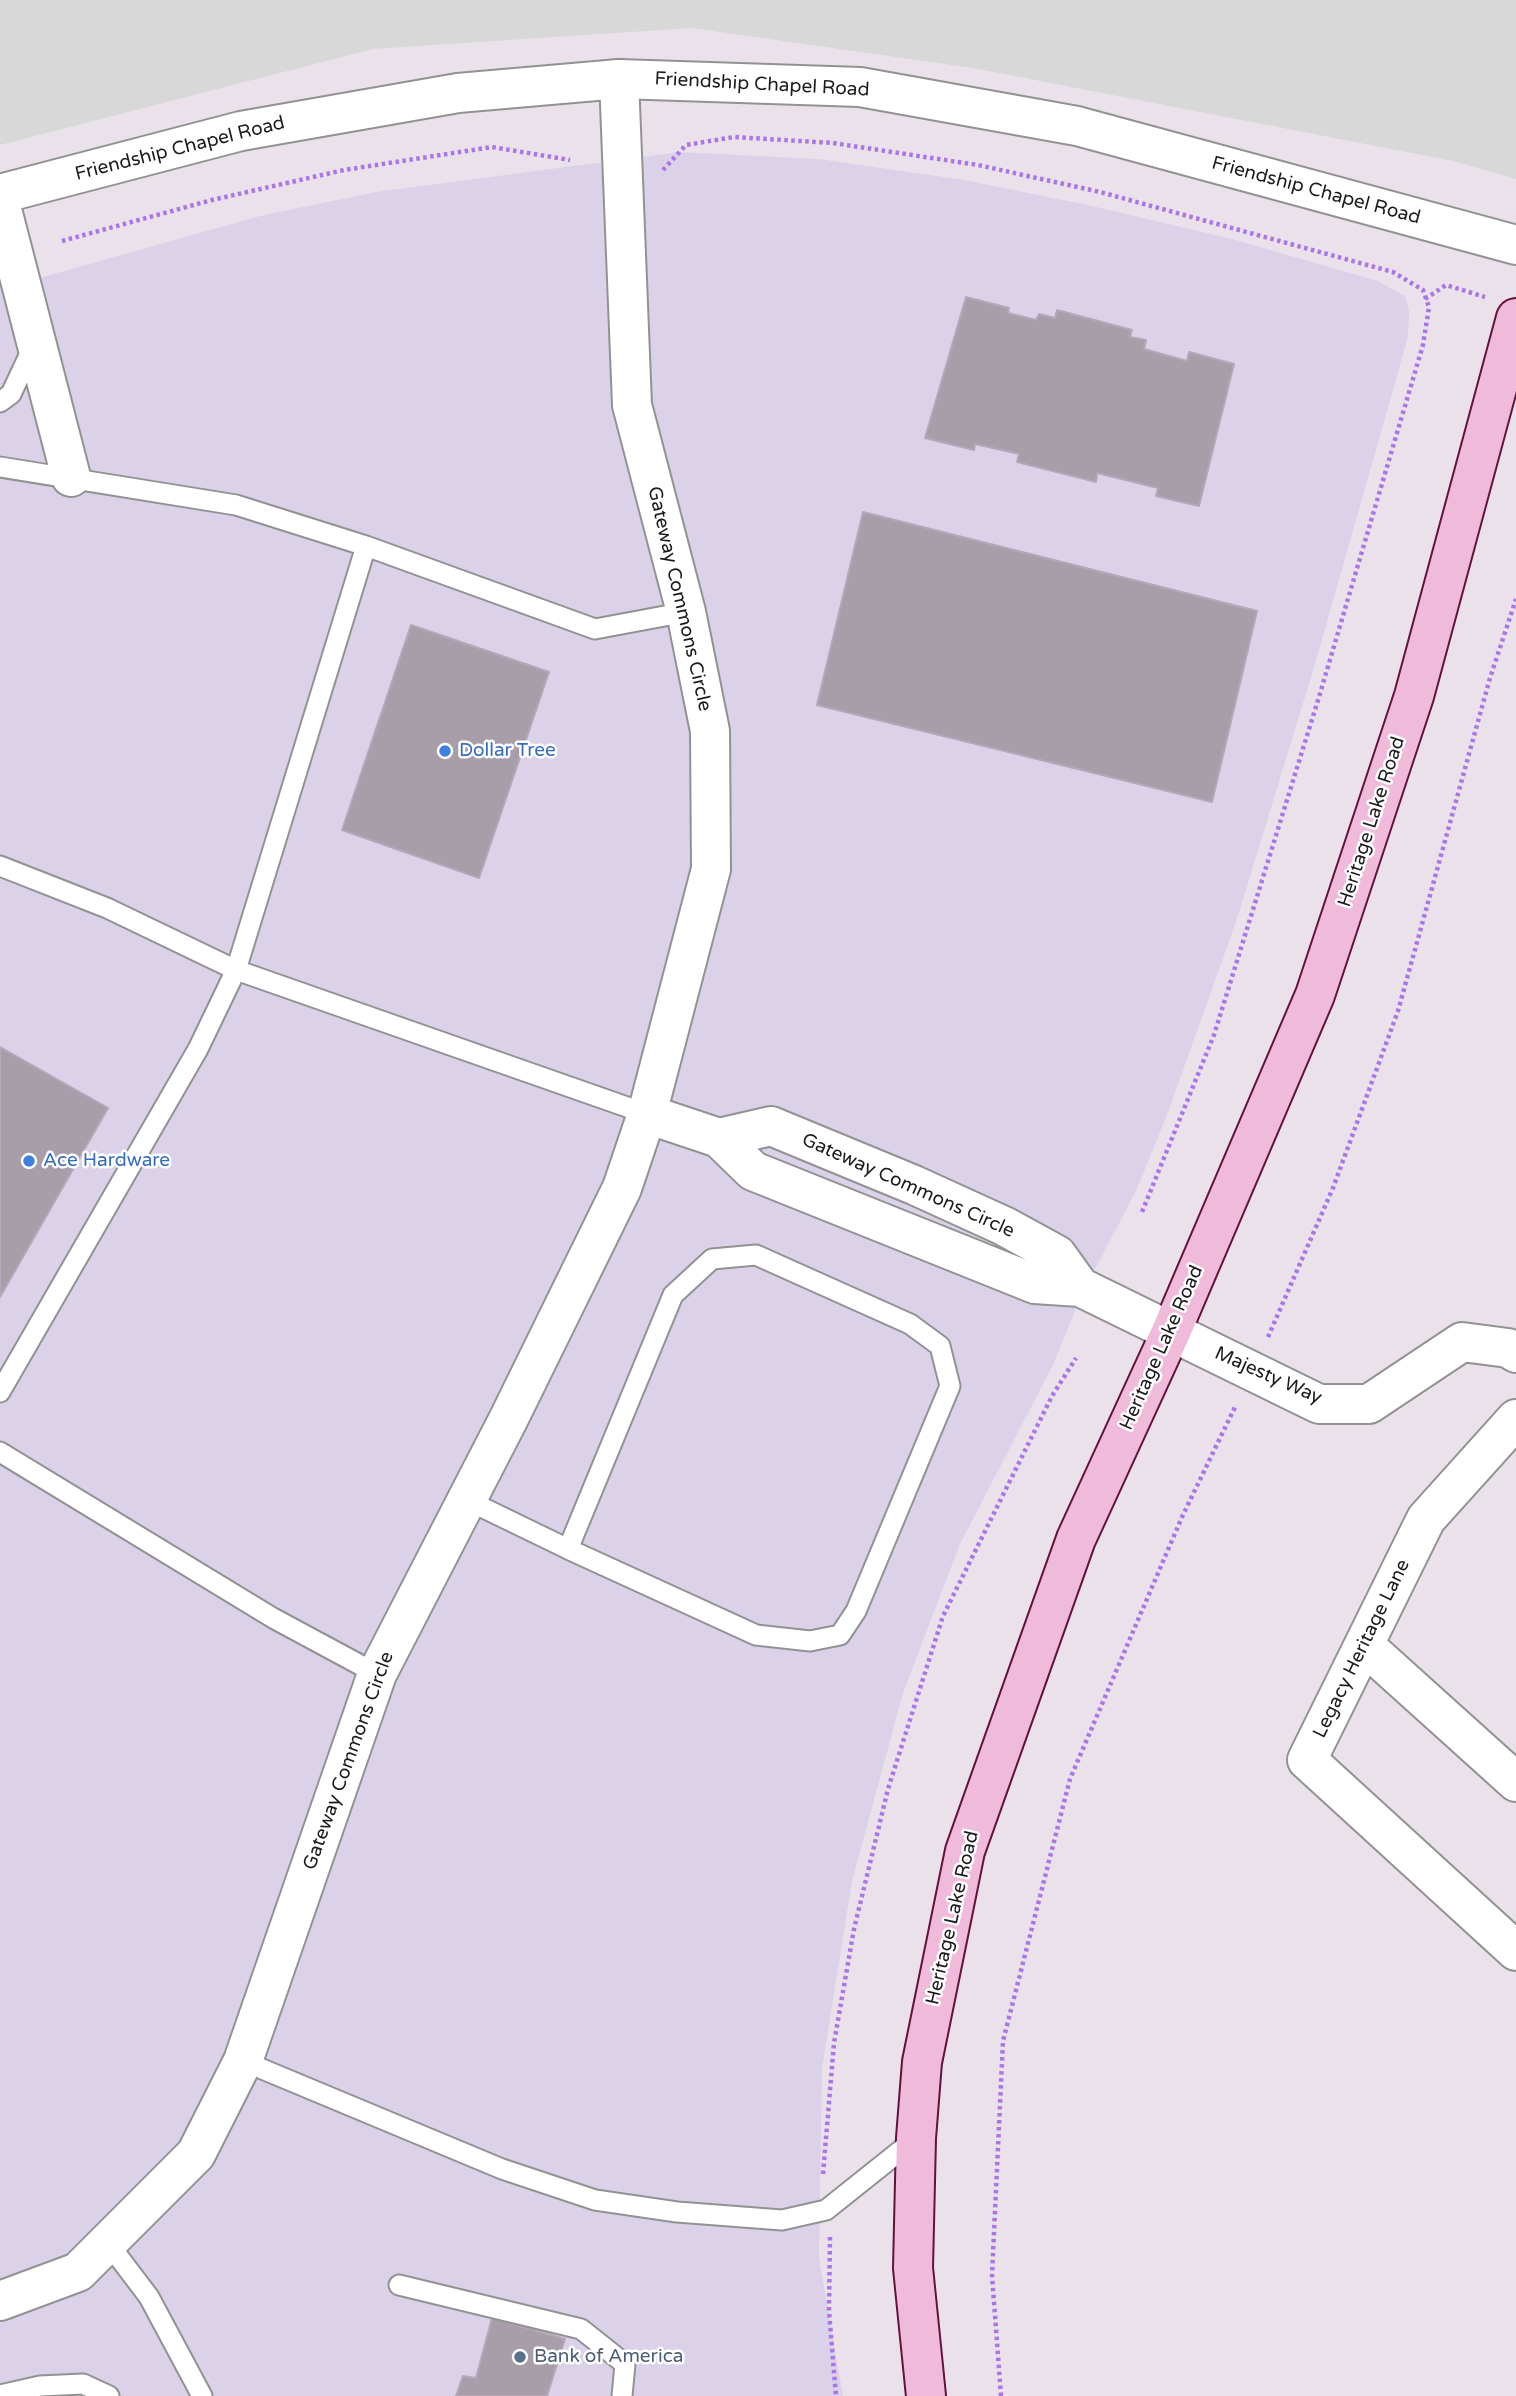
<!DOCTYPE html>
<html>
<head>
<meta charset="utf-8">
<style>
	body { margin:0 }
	canvas { display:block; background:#ebe1eb }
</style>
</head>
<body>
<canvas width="1516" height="2396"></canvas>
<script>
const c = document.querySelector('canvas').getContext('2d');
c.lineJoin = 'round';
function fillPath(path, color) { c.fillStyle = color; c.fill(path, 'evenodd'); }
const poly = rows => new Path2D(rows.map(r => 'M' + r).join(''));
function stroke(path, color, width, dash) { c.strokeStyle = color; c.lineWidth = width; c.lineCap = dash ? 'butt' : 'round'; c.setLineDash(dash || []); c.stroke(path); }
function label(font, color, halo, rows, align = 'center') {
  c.font = font + ' "Varela Round",sans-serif'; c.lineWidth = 5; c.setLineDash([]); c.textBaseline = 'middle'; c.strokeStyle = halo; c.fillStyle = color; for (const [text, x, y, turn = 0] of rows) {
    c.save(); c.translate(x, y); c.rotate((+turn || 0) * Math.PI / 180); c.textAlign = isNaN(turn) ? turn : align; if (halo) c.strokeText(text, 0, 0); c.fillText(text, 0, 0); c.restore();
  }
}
fillPath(poly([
	[0,0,1516,0,1516,179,1453,161,973,68,692,28,373,49,0,145]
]), '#d8d8d9');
fillPath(poly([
	[680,152,819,159,964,180,1088,205,1232,239,1378,281,1405,296,1409,311,1408,337,1316,661,1237,919,1167,1115,1136,1191,1082,1294,1053,1365,960,1544,903,1693,852,1881,822,2069,819,2258,843,2396,0,2396,0,289,260,216,376,192]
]), '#dbd2ea');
const building = poly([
	[966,297,1009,308,1008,313,1036,320,1039,314,1055,318,1057,310,1132,330,1130,337,1146,340,1144,349,1187,361,1189,352,1234,364,1199,506,1156,496,1158,488,1097,473,1096,482,1017,462,1019,454,975,444,974,450,925,438,966,297],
	[863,512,1257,611,1212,802,817,705,863,512],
	[411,625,549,672,479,878,342,830,411,625],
	[0,1047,108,1108,0,1297,0,1047],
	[492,2318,565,2339,547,2396,456,2396,463,2376,476,2378,492,2318]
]);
fillPath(building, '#a79ea9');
stroke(building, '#b6a6ba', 2);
const service = poly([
	[0,402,11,394,34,345],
	[0,467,236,505,366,546,595,629,686,612],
	[0,866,107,908,236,970,647,1114],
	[0,1392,198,1049,236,970,366,546],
	[0,1452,273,1618,377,1674],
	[467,1500,568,1549,756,1635,810,1641,840,1635,856,1611,950,1386,940,1346,910,1324,756,1255,712,1259,673,1295,568,1549],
	[243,2061,502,2169,595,2200,677,2212,782,2220,826,2210,915,2139],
	[108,2243,149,2297,202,2396],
	[399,2285,581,2329,625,2364,622,2396],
	[0,2395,40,2386,83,2384,109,2396]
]);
const minor = poly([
	[0,202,71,477],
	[647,1114,719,1138,753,1171,1035,1284,1080,1287,1319,1404,1369,1404,1462,1342,1508,1348,1516,1353],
	[719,1138,771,1126,914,1185,1004,1226,1057,1255,1080,1287],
	[1516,1419,1426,1519,1307,1760,1516,1951],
	[1364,1645,1516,1782],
	[0,2301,78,2272,196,2154,243,2061,377,1674,509,1418,622,1188,647,1114,711,869,710,731,686,612,632,405,619,79]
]);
const tertiary = poly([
	[0,194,241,131,458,93,619,79,860,87,1077,126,1516,245]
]);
const secondary = poly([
	[926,2396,913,2268,916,2138,922,2062,965,1851,1076,1539,1171,1332,1315,995,1414,696,1516,318]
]);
stroke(service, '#929292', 23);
stroke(minor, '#929292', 42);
stroke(tertiary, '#929292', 42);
stroke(secondary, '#62123d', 42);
stroke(poly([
	[663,170,686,145,734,137,833,143,978,165,1100,192,1393,272,1423,290,1429,307,1423,345,1319,697,1214,1035,1142,1212],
	[62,241,212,200,344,170,492,147,570,160],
	[1425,299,1446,285,1485,297],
	[1268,1337,1333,1188,1398,1011,1490,678,1516,599],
	[823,2174,834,2043,854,1929,888,1789,943,1616,1052,1396,1076,1358],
	[830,2237,829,2311,836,2396],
	[1001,2396,992,2275,1003,2041,1070,1779,1182,1517,1236,1405]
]), '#aa76e7', 4.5, [3.5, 3.5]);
stroke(service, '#fff', 19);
stroke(minor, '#fff', 38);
stroke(tertiary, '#fff', 38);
stroke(secondary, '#f0bada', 38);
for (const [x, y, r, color] of [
	[445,751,7,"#3f7fe0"],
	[29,1161,7,"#3f7fe0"],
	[520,2357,7,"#5c6f8a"]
]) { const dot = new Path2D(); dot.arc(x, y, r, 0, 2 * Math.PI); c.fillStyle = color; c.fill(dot); stroke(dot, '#fff', 2.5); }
label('19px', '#1b1b1b', '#fff', [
	["Friendship Chapel Road",762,85,3],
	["Friendship Chapel Road",180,149,-14],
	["Friendship Chapel Road",1316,191,15],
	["Gateway Commons Circle",679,599,77],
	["Heritage Lake Road",1372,822,-72],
	["Gateway Commons Circle",908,1186,24],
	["Heritage Lake Road",1162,1348,-66],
	["Majesty Way",1268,1376,24],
	["Legacy Heritage Lane",1362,1649,-64],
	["Gateway Commons Circle",349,1761,-70],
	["Heritage Lake Road",953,1918,-77]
]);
label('19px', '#366cbe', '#fff', [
	["Dollar Tree",459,751],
	["Ace Hardware",43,1161]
], 'left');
label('19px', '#4e5e75', '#fff', [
	["Bank of America",534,2357]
], 'left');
</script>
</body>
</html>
